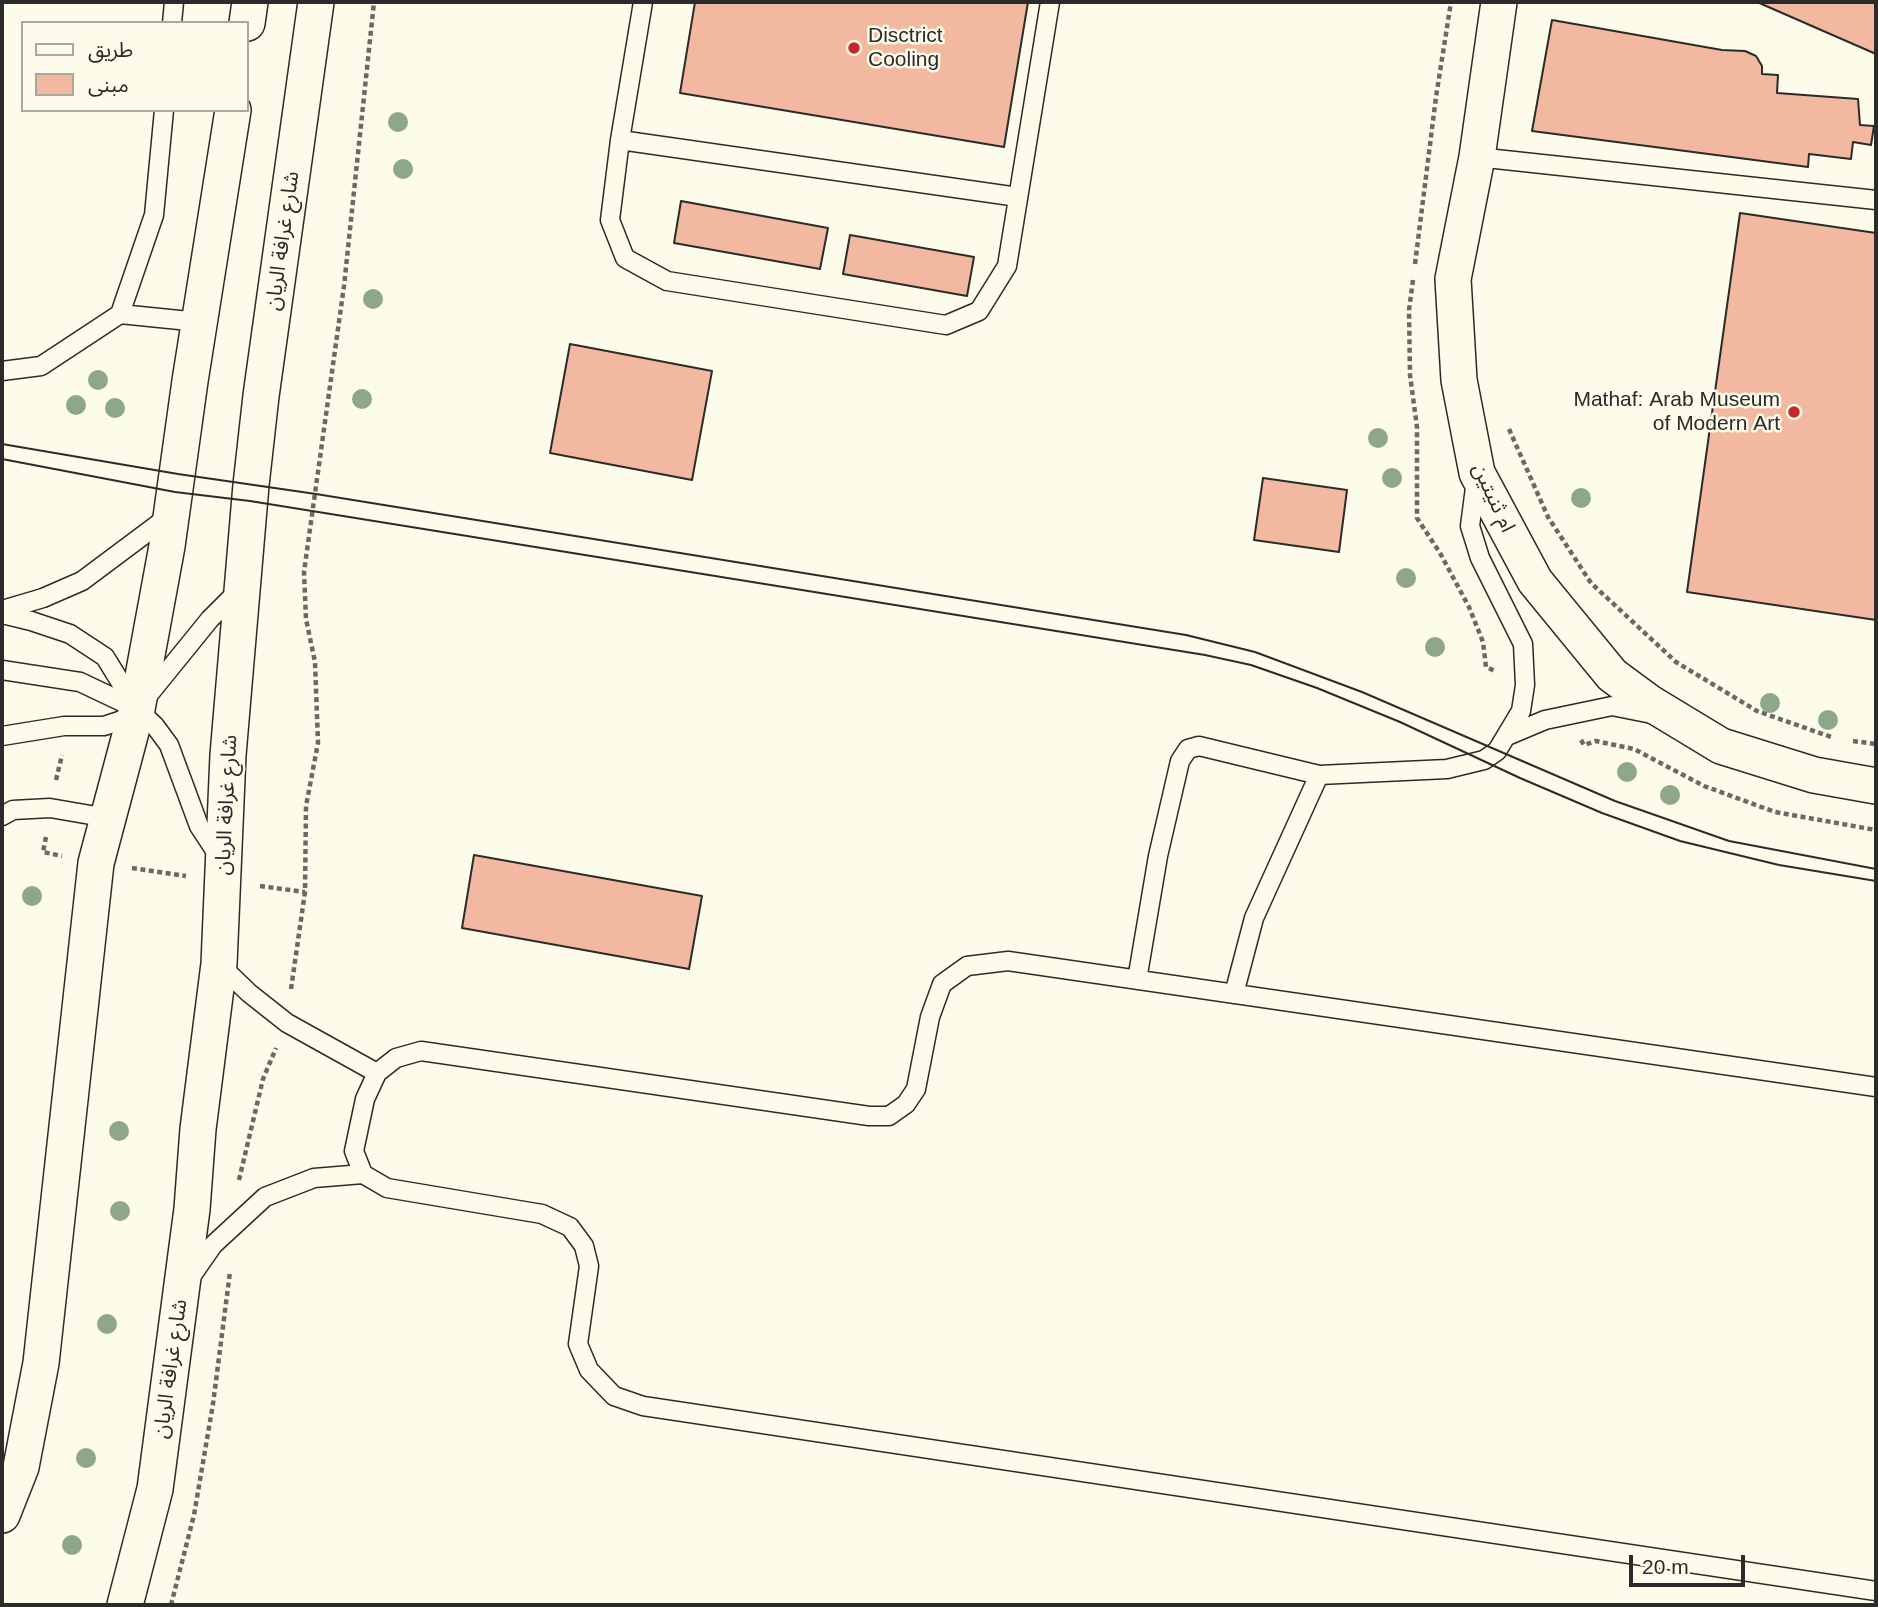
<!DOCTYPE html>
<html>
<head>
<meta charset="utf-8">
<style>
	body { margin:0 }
	#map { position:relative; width:1878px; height:1607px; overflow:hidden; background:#fdfbea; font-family:Helvetica,"Noto Sans Arabic",sans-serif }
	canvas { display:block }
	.frame { position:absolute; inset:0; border:4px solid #2b2b2b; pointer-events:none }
	.legend { position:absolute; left:21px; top:21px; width:228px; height:91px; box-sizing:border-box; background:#fdfbea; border:2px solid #a9a89e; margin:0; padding:9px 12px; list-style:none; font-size:21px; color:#2b2b2b }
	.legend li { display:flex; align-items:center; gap:14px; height:35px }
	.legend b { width:35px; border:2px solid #a9a89e }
	.scale { position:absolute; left:1629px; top:1555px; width:116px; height:32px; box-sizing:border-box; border:4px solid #2b2b2b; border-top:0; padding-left:9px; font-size:21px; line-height:24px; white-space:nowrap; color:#2b2b2b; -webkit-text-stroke:5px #fdfbea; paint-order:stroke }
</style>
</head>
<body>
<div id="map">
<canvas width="1878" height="1607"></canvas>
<div class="frame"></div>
<ul class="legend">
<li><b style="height:9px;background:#fdfbea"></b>طريق</li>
<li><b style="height:19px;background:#f2b8a0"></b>مبنى</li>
</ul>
<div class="scale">20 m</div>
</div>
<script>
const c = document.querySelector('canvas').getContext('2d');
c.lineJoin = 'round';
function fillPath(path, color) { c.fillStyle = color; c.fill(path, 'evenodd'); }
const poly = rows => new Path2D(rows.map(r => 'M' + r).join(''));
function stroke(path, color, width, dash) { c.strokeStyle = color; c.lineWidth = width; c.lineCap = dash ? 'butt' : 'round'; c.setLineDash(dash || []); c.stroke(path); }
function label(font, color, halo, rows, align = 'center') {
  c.font = font + ' Helvetica,"Noto Sans Arabic",sans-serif'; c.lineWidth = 5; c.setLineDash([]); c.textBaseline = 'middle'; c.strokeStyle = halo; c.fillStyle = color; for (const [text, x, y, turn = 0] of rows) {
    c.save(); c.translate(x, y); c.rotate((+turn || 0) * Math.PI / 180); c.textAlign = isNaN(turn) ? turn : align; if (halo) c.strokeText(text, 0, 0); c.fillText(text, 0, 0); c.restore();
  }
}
const building = poly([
	[695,2,1028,2,1004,147,680,93,695,2],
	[1757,2,1876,2,1876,54,1757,2],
	[1552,20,1722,50,1745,51,1756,56,1762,66,1762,74,1778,75,1777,93,1858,99,1860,125,1874,126,1871,145,1853,142,1851,159,1809,154,1808,167,1532,131,1552,20],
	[681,201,828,228,820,269,674,243,681,201],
	[1740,213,1876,233,1876,620,1687,592,1740,213],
	[850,235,974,257,967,296,843,274,850,235],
	[570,344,712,371,692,480,550,453,570,344],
	[1263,478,1347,490,1339,552,1254,540,1263,478],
	[474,855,702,896,689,969,462,928,474,855]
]);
fillPath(building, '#f2b8a0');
stroke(building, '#2b2b2b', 2);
const lane = poly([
	[643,2,620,140,610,220,625,258,667,281,946,325,979,311,1007,266,1050,2],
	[172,23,174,2],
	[620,140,1018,197],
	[1477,157,1876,200],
	[120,314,199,322],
	[2,371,41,366,120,314,154,215,164,110],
	[2,610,43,598,82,581,169,516],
	[2,614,31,621,70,634,105,657,137,709,155,726,169,745,199,826,220,858],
	[2,670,80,682,137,709],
	[2,736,64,726,104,726,122,720,137,709,210,619,239,590],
	[1507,736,1545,720,1612,706,1652,714],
	[2,816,13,810,50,808,108,818],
	[219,964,249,993,287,1023,377,1073],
	[1137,980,1158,856,1180,761,1188,749,1199,746,1319,775],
	[1234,994,1254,918,1319,775,1447,769,1484,760,1497,751,1521,711,1525,685,1523,644,1480,558,1470,526,1476,480],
	[1876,1087,1008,961,967,966,942,984,930,1017,916,1089,906,1104,889,1116,869,1116,421,1051,396,1058,377,1073,365,1099,354,1151,363,1174,387,1188,542,1214,570,1227,584,1246,589,1266,578,1344,589,1370,614,1396,643,1406,1876,1591],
	[190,1278,213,1245,265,1197,314,1178,363,1174]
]);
const street = poly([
	[1499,2,1477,157,1453,279,1459,380,1477,473,1535,581,1612,675,1650,703,1721,746,1814,775,1876,786],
	[247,23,250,2],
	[2,1515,21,1467,41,1363,96,863,137,709,167,546,190,381,233,110],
	[125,1605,155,1489,192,1209,198,1129,219,964,228,755,251,485,261,396,316,2]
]);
stroke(lane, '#2b2b2b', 21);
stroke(street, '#2b2b2b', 38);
stroke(poly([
	[1415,264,1436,97,1451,2],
	[1413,280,1409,310,1410,375,1417,427,1417,518,1440,553,1469,607,1483,642,1486,667,1495,671],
	[1509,429,1548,517,1591,583,1676,662,1757,711,1834,738],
	[1581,740,1584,745,1596,741,1634,749,1704,786,1775,812,1876,830],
	[1853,741,1876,744],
	[56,780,62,755],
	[46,837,43,852,62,856],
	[132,868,186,876],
	[260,886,305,892],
	[291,989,305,892,306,806,318,743,315,662,306,619,304,572,344,286,374,2],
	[239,1180,263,1079,276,1048],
	[171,1605,194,1515,213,1404,230,1272]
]), '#6a6964', 4.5, [5, 3.5]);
stroke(lane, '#fdfbea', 18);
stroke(street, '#fdfbea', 35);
stroke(poly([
	[2,444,178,474,316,494,1186,635,1255,652,1362,692,1615,801,1729,841,1876,869],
	[2,459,175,492,250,501,1205,655,1251,665,1317,688,1400,722,1520,778,1602,813,1680,841,1779,865,1876,881]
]), '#2b2b2b', 2);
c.fillStyle = '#8ea78a';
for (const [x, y] of [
	[398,122],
	[403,169],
	[373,299],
	[98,380],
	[362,399],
	[76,405],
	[115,408],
	[1378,438],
	[1392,478],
	[1581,498],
	[1406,578],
	[1435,647],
	[1770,703],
	[1828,720],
	[1627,772],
	[1670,795],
	[32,896],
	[119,1131],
	[120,1211],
	[107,1324],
	[86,1458],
	[72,1545]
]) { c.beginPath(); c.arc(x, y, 10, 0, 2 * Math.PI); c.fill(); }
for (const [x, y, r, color] of [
	[854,48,7,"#c62828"],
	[1794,412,7,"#c62828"]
]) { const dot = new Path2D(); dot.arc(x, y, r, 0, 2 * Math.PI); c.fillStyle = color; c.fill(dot); stroke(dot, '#fdfbea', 2.5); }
label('21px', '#2b2b2b', '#fdfbea', [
	["Disctrict",868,36],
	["Cooling",868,60],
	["Mathaf: Arab Museum",1780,400,"right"],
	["of Modern Art",1780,424,"right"]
], 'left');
label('21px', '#2b2b2b', '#fdfbea', [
	["شارع غرافة الريان",283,241,-82],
	["ام ثنيتين",1493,498,65],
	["شارع غرافة الريان",227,805,-87],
	["شارع غرافة الريان",171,1369,-82]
]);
</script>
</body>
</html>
